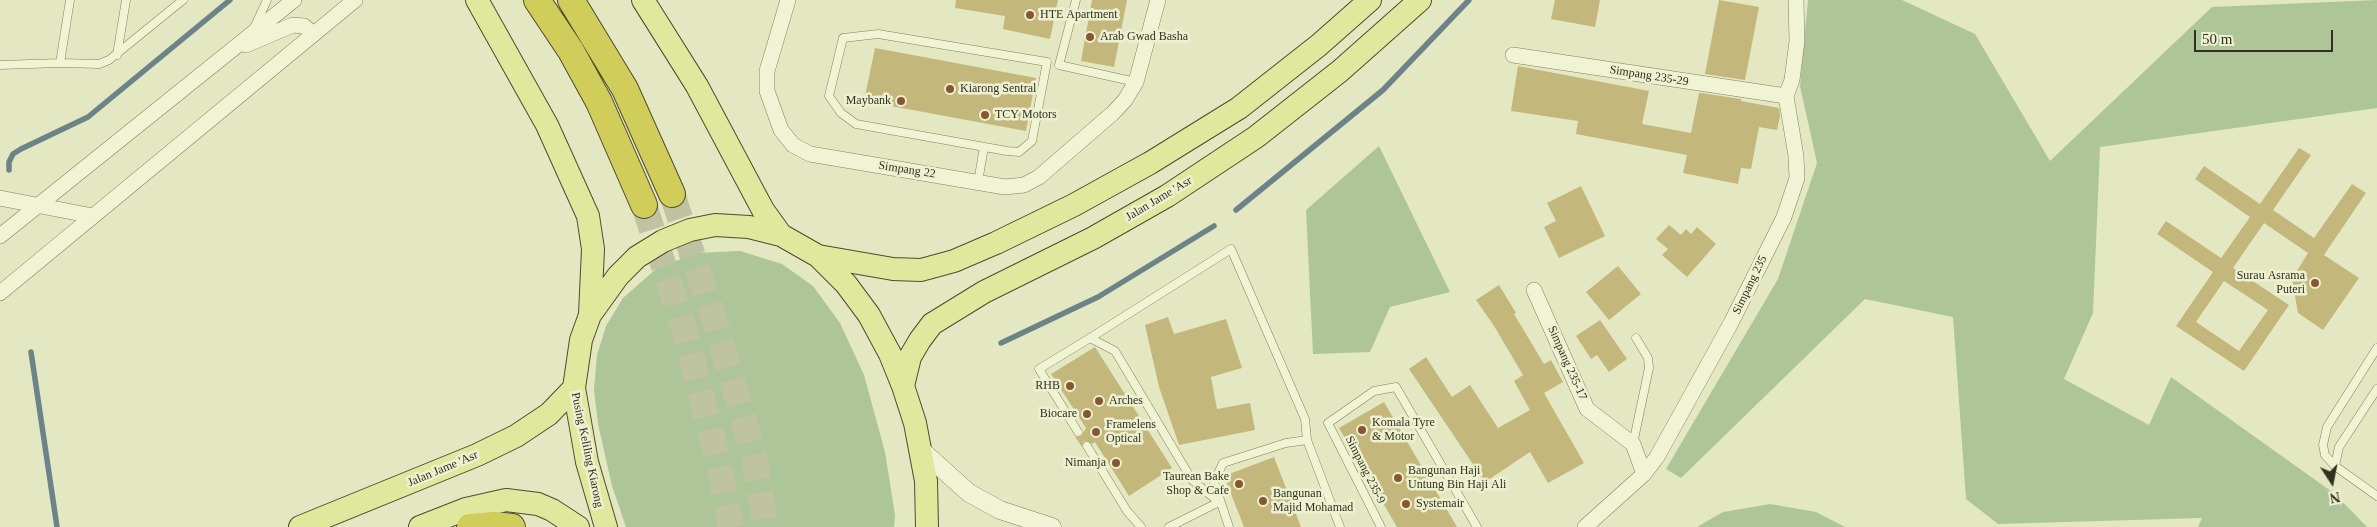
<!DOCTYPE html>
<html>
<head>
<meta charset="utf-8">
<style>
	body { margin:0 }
	#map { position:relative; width:2377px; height:527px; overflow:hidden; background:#e4e8c2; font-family:Georgia,serif }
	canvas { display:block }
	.north { position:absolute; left:2307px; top:457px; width:50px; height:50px; -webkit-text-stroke:4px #edf1d1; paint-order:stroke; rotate:169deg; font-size:14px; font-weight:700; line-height:20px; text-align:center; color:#32301e }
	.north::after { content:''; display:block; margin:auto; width:18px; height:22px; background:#32301e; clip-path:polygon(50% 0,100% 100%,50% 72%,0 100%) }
	.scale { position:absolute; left:2194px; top:30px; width:139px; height:22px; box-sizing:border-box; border:2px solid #32301e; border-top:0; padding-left:6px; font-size:15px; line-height:18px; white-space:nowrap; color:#32301e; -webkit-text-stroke:4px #edf1d1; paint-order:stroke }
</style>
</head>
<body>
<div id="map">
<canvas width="2377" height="527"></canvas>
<div class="north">N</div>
<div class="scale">50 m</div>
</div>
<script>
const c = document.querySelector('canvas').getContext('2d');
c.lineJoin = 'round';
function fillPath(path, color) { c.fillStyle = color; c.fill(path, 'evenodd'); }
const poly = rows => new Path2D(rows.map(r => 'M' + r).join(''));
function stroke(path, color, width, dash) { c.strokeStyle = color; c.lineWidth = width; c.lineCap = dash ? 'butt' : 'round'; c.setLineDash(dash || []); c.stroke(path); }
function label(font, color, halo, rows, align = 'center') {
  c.font = font + ' Georgia,serif'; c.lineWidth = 5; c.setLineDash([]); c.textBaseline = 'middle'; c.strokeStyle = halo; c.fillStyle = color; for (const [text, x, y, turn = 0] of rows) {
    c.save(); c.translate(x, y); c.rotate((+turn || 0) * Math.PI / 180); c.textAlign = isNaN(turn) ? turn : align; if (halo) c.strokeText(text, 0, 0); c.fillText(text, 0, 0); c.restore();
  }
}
fillPath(poly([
	[1808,0,1902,0,1975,34,2050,161,2212,7,2377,0,2377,108,2100,147,2093,313,2064,379,2149,425,2171,377,2335,494,2367,527,2198,527,2202,518,1998,524,1966,499,1953,317,1865,299,1681,478,1666,469,1778,279,1817,163,1800,86],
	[1379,146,1450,292,1390,307,1370,352,1313,354,1306,210],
	[740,251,782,264,813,286,840,323,864,375,885,452,895,515,894,527,626,527,612,486,598,424,594,390,597,355,606,326,623,298,656,269,696,253],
	[1770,504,1816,512,1845,527,1697,527,1723,512]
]), '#adc598');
stroke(poly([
	[9,170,9,162,13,154,21,149,88,117,230,0],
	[1236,210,1383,90,1469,0],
	[1001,343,1098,297,1214,226],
	[31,352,57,527]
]), '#6c8488', 5.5);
fillPath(poly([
	[956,0,1058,0,1050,39,1003,29,1005,16,955,8],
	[1092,0,1127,0,1114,67,1081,61],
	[1555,0,1600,0,1595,27,1551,19],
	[1719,0,1759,7,1745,80,1705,74],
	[875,48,1036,78,1026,131,864,101],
	[1518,66,1649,91,1642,124,1691,133,1699,93,1701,93,1741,99,1741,101,1779,108,1780,116,1777,130,1759,127,1751,169,1741,168,1738,184,1683,173,1687,155,1576,134,1578,121,1511,111],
	[2299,148,2311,155,2273,210,2314,238,2352,184,2366,193,2324,255,2359,278,2323,330,2298,313,2292,279,2308,253,2264,223,2233,268,2289,305,2244,371,2176,326,2213,272,2157,234,2166,221,2221,258,2250,217,2195,179,2204,166,2260,204],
	[2224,281,2268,310,2239,351,2196,322],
	[1581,186,1605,236,1559,258,1544,227,1556,221,1547,203],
	[1669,225,1681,235,1686,229,1691,234,1697,227,1716,244,1687,277,1662,255,1668,249,1656,239],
	[1618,266,1641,294,1609,320,1586,292],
	[1499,285,1516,313,1514,314,1544,364,1551,360,1563,382,1544,393,1584,463,1548,483,1530,452,1485,482,1409,369,1426,357,1452,397,1470,385,1498,428,1530,410,1514,381,1523,375,1494,326,1476,300],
	[1168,317,1174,334,1226,319,1242,368,1211,377,1217,409,1250,403,1255,430,1179,445,1159,387,1145,325],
	[1600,320,1627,359,1609,372,1597,355,1591,359,1576,336],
	[1095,347,1172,468,1129,496,1095,442,1092,444,1084,441,1082,447,1075,437,1081,436,1086,428,1051,374],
	[1384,402,1457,527,1397,527,1339,428],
	[1274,457,1301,527,1244,527,1224,476]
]), '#c3b77c');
stroke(poly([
	[672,194,716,325,754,456,766,527],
	[644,205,685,332,718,460,731,527]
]), '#c0c3a1', 26, [26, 13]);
const service = poly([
	[1076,0,1059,65,1136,82],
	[254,28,267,0],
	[878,34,1047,62,1032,141,1019,152,1007,151,856,124,841,113,829,96,843,38,878,34],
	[117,55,126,0],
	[60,63,99,64,109,60,183,0],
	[0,65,60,63,70,0],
	[978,182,984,147],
	[1090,338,1231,249,1305,419,1307,440,1340,527],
	[2377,348,2327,427,2323,445,2325,455,2335,466,2377,496],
	[1078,432,1039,369,1090,338,1115,351,1192,480,1219,502,1169,527],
	[1633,444,1649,368,1648,358,1636,338],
	[1087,446,1127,511,1141,527],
	[2335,466,2339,447,2377,389],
	[1229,527,1214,482,1223,463,1286,443,1307,440],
	[1381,527,1328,423,1374,391,1396,387,1477,527]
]);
const minor = poly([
	[788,0,767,71,767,91,781,130,793,145,810,154,1005,187,1024,185,1039,177,1113,113,1125,100,1136,82,1158,0],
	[246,45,293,25,304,26,313,34],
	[1513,55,1786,96],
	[0,198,93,216],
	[0,236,294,0],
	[1534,290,1587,409,1633,444,1644,474],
	[0,293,355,0],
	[1585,527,1644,474,1657,457,1731,323,1784,217,1797,178,1796,156,1786,96,1792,80,1797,41,1796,0]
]);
const tertiary = poly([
	[919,448,969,493,1000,510,1052,527]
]);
const primary = poly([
	[477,0,547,125,588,216,593,249,590,314],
	[643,0,697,86,763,210,781,235],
	[818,256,893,269,921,270,954,261,996,243,1074,205,1150,163,1239,108,1319,45,1370,0],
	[903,386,910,357,920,340,932,324,984,292,1093,238,1167,196,1256,137,1340,71,1420,0],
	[300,527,477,455,516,436,549,414,574,388],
	[420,527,466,509,506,500,538,504,552,510,578,527],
	[606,527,587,462,574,388,581,340,590,315,618,276,637,257,663,241,690,230,715,225,749,227,781,235,818,256,846,284,869,315,890,354,903,386,915,423,926,481,927,527]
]);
const motorway = poly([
	[537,0,571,51,599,102,644,205],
	[571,0,625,89,672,194],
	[470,527,494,525,512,527]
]);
stroke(service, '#807f5b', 9);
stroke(minor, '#807f5b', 16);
stroke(tertiary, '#807f5b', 19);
stroke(primary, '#4e4b2f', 24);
stroke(motorway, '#4e4b2f', 28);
stroke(service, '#f1f4d4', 8);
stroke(minor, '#f1f4d4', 15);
stroke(tertiary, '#f1f4d4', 18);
stroke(primary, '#e0e89e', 22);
stroke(motorway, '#d0cd5b', 26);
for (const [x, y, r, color] of [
	[1030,15,5,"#895632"],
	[1090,37,5,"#895632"],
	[950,89,5,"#895632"],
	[901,101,5,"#895632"],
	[985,115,5,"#895632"],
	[2315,283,5,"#895632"],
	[1070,386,5,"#895632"],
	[1099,401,5,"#895632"],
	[1087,414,5,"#895632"],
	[1362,430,5,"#895632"],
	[1096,432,5,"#895632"],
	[1116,463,5,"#895632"],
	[1398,478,5,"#895632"],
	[1239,484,5,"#895632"],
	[1263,501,5,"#895632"],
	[1406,504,5,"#895632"]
]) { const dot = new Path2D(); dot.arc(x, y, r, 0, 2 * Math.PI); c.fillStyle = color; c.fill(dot); stroke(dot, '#edf1d1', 2); }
label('12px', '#32301e', '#edf1d1', [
	["HTE Apartment",1040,15],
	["Arab Gwad Basha",1100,37],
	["Kiarong Sentral",960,89],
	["Maybank",891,101,"right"],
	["TCY Motors",995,115],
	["Surau Asrama",2305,276,"right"],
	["Puteri",2305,290,"right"],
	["RHB",1060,386,"right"],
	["Arches",1109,401],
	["Biocare",1077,414,"right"],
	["Komala Tyre",1372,423],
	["& Motor",1372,437],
	["Framelens",1106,425],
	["Optical",1106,439],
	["Nimanja",1106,463,"right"],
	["Bangunan Haji",1408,471],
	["Untung Bin Haji Ali",1408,485],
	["Taurean Bake",1229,477,"right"],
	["Shop & Cafe",1229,491,"right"],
	["Bangunan",1273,494],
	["Majid Mohamad",1273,508],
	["Systemair",1416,504]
], 'left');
label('12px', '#32301e', '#edf1d1', [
	["Simpang 235-29",1649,76,9],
	["Simpang 22",907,170,9],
	["Jalan Jame 'Asr",1159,199,-31],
	["Simpang 235",1750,285,-64],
	["Simpang 235-17",1567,363,66],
	["Pusing Keliling Kiarong",587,450,78],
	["Jalan Jame 'Asr",443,469,-23],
	["Simpang 235-9",1365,470,63]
]);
</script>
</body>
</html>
